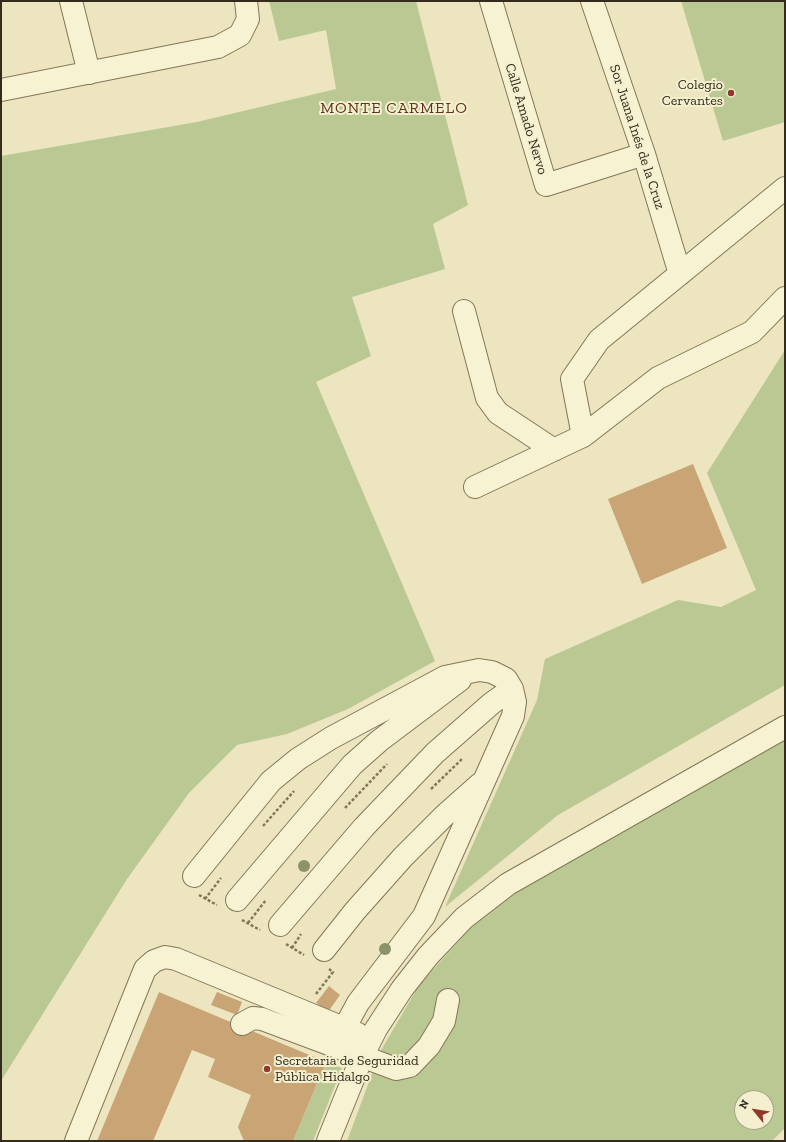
<!DOCTYPE html>
<html>
<head>
<meta charset="utf-8">
<style>
	body { margin:0 }
	#map { position:relative; width:786px; height:1142px; overflow:hidden; background:#ece5bf; font-family:"Zilla Slab",serif }
	canvas { display:block }
	.frame { position:absolute; inset:0; border:2px solid #332b1c; pointer-events:none }
	.north { position:absolute; left:734px; top:1090px; width:40px; height:40px; box-sizing:border-box; background:#f4efce; border:1px solid #a7a187; border-radius:50%; rotate:300deg; font-size:11px; font-weight:700; line-height:16px; text-align:center; color:#332b1c }
	.north::after { content:''; display:block; margin:auto; width:14px; height:18px; background:#90392a; clip-path:polygon(50% 0,100% 100%,50% 72%,0 100%) }
</style>
</head>
<body>
<div id="map">
<canvas width="786" height="1142"></canvas>
<div class="frame"></div>
<div class="north">N</div>
</div>
<script>
const c = document.querySelector('canvas').getContext('2d');
c.lineJoin = 'round';
function fillPath(path, color) { c.fillStyle = color; c.fill(path, 'evenodd'); }
const poly = rows => new Path2D(rows.map(r => 'M' + r).join(''));
function stroke(path, color, width, dash) { c.strokeStyle = color; c.lineWidth = width; c.lineCap = dash ? 'butt' : 'round'; c.setLineDash(dash || []); c.stroke(path); }
function label(font, color, halo, rows, align = 'center') {
  c.font = font + ' "Zilla Slab",serif'; c.lineWidth = 4; c.setLineDash([]); c.textBaseline = 'middle'; c.strokeStyle = halo; c.fillStyle = color; for (const [text, x, y, turn = 0] of rows) {
    c.save(); c.translate(x, y); c.rotate((+turn || 0) * Math.PI / 180); c.textAlign = isNaN(turn) ? turn : align; if (halo) c.strokeText(text, 0, 0); c.fillText(text, 0, 0); c.restore();
  }
}
fillPath(poly([
	[269,1,416,1,468,205,433,224,445,269,352,297,371,356,316,382,435,661,348,709,287,734,237,745,189,793,127,879,1,1081,1,156,197,122,336,89,326,30,279,41],
	[681,1,785,1,785,122,723,141],
	[785,350,785,685,558,815,445,907,537,700,545,659,678,600,721,607,756,590,707,473],
	[785,737,785,1128,772,1141,347,1141,380,1052,419,985,489,908,575,854],
	[742,1098,766,1098,766,1122,742,1122],
	[326,1062,342,1068,313,1141,293,1141]
]), '#bac993');
fillPath(poly([
	[693,464,727,548,642,584,608,499],
	[329,986,340,995,328,1012,316,1003],
	[159,992,326,1062,293,1141,244,1141,238,1127,251,1095,208,1077,215,1059,192,1050,153,1141,97,1141],
	[217,992,242,1002,237,1015,211,1005]
]), '#c9a575');
const minor = poly([
	[71,1,89,73],
	[491,1,546,185,644,154],
	[592,1,644,154,680,274],
	[1,90,218,47,240,35,248,19,246,1],
	[464,311,487,398,498,413,554,450],
	[583,436,572,379,599,340,785,188],
	[475,487,583,436,658,378,752,332,785,298],
	[194,876,271,781,298,759,331,738,445,677,479,670,492,672,506,679,512,689,515,702,513,716,424,916,358,1003,344,1029],
	[237,900,352,765,379,741,460,680],
	[280,925,364,827,435,753,492,703,512,689],
	[324,950,355,911,403,857,445,815,480,784],
	[242,1024,253,1018,262,1019,396,1069,410,1066,429,1046,444,1021,448,1000],
	[76,1141,145,969,154,961,165,957,176,959,358,1034],
	[328,1141,362,1057,376,1029,402,989,428,956,464,918,508,884,785,727]
]);
stroke(minor, '#847658', 24);
stroke(poly([
	[431,789,462,759],
	[345,808,387,764],
	[263,826,294,791],
	[199,895,217,905],
	[205,899,221,878],
	[242,920,260,930],
	[248,923,266,900],
	[286,944,304,955],
	[292,948,301,934],
	[316,994,333,972,329,969]
]), '#847658', 2.5, [3, 2]);
stroke(minor, '#f7f2d1', 22);
c.fillStyle = '#8c9269';
for (const [x, y] of [
	[304,866],
	[385,949]
]) { c.beginPath(); c.arc(x, y, 6, 0, 2 * Math.PI); c.fill(); }
for (const [x, y, r, color] of [
	[731,93,4,"#90392a"],
	[267,1069,4,"#90392a"]
]) { const dot = new Path2D(); dot.arc(x, y, r, 0, 2 * Math.PI); c.fillStyle = color; c.fill(dot); stroke(dot, '#f4efce', 1.5); }
label('14px', '#332b1c', '#f4efce', [
	["Colegio",723,85],
	["Cervantes",723,101],
	["Secretaria de Seguridad",275,1061,"left"],
	["Pública Hidalgo",275,1077,"left"]
], 'right');
label('14px', '#332b1c', '#f4efce', [
	["Calle Amado Nervo",526,119,73],
	["Sor Juana Inés de la Cruz",637,137,72]
]);
c.letterSpacing = '1px';
label('16px', '#5f351d', '#f4efce', [
	["MONTE CARMELO",394,108]
]);
c.letterSpacing = '0px';
</script>
</body>
</html>
